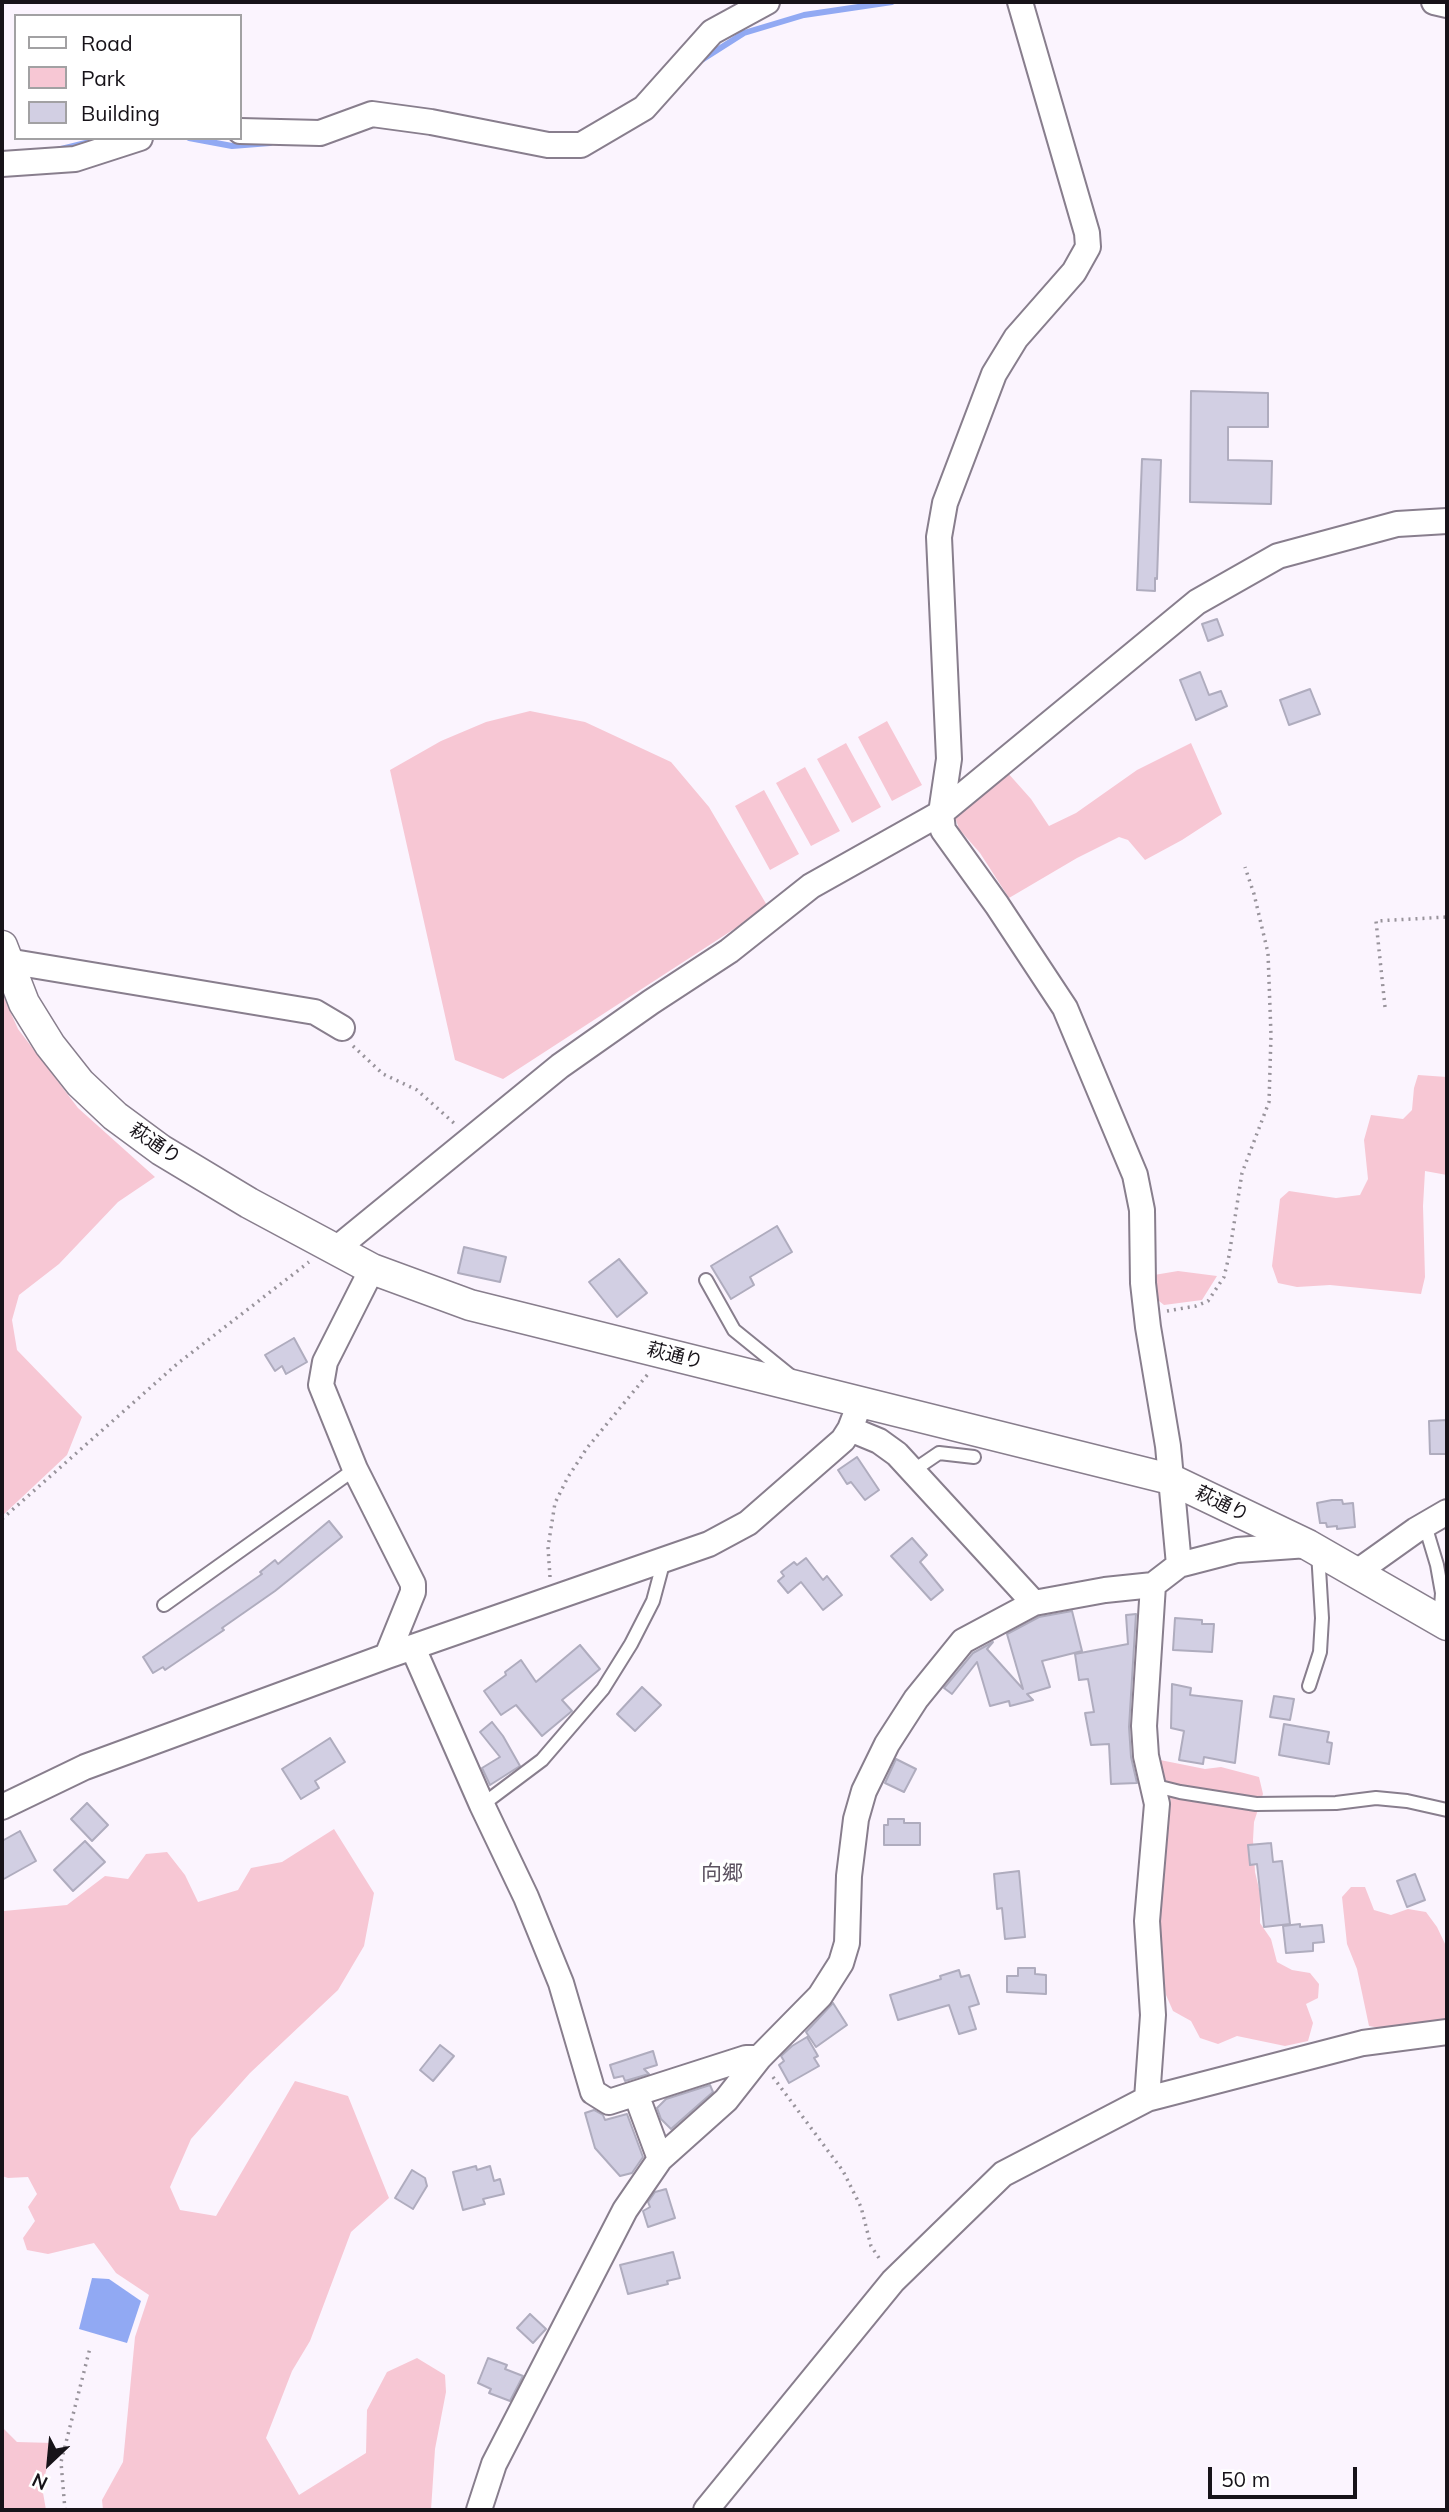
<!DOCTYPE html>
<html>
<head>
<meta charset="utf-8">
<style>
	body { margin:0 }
	#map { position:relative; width:1449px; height:2512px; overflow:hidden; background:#fbf4fe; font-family:Mulish,sans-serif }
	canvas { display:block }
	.frame { position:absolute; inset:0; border:4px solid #171319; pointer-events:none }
	.legend { position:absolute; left:14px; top:14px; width:228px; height:126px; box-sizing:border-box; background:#fff; border:2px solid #a2a1a3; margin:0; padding:9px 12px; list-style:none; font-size:21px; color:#171319 }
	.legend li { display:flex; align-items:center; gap:14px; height:35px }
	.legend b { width:35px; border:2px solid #a2a1a3 }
	.north { position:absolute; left:14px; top:2428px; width:70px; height:70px; -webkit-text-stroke:5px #fff; paint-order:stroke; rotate:206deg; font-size:19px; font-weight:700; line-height:28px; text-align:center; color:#171319 }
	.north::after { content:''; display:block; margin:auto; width:24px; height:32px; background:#171319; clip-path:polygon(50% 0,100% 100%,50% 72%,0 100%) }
	.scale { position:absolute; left:1208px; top:2467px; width:149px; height:32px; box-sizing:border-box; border:4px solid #171319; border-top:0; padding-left:9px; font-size:21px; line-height:24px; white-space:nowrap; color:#171319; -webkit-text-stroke:5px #fff; paint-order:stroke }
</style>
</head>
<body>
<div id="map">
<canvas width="1449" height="2512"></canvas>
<div class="frame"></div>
<ul class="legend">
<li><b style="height:9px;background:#fff"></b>Road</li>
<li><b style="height:19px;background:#f7c7d4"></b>Park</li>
<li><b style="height:19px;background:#d2cfe3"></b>Building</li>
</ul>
<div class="north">N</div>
<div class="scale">50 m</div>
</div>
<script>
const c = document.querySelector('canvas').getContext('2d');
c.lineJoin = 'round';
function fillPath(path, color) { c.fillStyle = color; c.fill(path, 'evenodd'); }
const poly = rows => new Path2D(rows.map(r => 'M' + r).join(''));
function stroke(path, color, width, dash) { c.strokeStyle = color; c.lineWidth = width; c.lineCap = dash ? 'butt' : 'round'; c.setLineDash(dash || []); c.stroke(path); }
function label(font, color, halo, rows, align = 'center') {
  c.font = font + ' Mulish,"Noto Sans JP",sans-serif'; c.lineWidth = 7; c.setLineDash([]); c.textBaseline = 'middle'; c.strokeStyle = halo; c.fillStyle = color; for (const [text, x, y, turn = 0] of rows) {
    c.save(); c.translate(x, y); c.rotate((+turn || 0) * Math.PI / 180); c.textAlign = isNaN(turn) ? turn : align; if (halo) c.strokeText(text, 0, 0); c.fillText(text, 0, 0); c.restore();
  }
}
fillPath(poly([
	[530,711,585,722,671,762,709,807,768,907,503,1079,455,1060,390,770,441,741,486,722],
	[887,721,922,785,892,801,858,737],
	[846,743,881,807,852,823,817,759],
	[1191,743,1222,814,1182,840,1145,860,1128,840,1119,837,1077,858,1009,898,980,853,959,829,955,817,1007,772,1031,799,1049,826,1076,813,1137,770],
	[805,767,840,831,811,846,776,783],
	[764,790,799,854,770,870,735,806],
	[2,993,18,1029,78,1108,155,1177,118,1202,59,1264,19,1295,12,1320,17,1350,82,1417,67,1455,2,1516],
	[1418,1075,1447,1077,1447,1175,1425,1171,1423,1206,1425,1277,1421,1294,1330,1285,1297,1287,1278,1283,1272,1266,1280,1199,1289,1191,1336,1198,1360,1195,1368,1179,1364,1140,1371,1115,1403,1119,1412,1110,1414,1088],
	[1178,1271,1217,1276,1202,1300,1164,1305,1154,1297,1154,1275],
	[1160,1760,1205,1769,1221,1767,1259,1777,1263,1794,1254,1822,1253,1840,1255,1872,1260,1893,1260,1923,1271,1939,1277,1962,1292,1970,1310,1973,1319,1984,1318,1998,1306,2004,1313,2023,1308,2041,1285,2046,1237,2036,1218,2044,1200,2038,1191,2021,1173,2011,1166,1995,1156,1950,1162,1831,1171,1802],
	[334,1829,374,1893,364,1946,338,1990,250,2073,191,2139,170,2187,180,2210,216,2216,295,2081,348,2096,389,2198,351,2232,310,2341,292,2371,266,2438,299,2495,366,2453,367,2410,387,2372,417,2358,445,2375,446,2392,435,2449,431,2510,103,2510,102,2500,123,2462,135,2337,149,2295,116,2273,94,2243,48,2254,27,2250,23,2238,35,2221,28,2207,37,2194,28,2177,8,2178,2,2176,2,1914,4,1911,67,1905,105,1876,128,1879,146,1854,167,1852,185,1875,198,1902,238,1890,251,1868,282,1862],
	[1351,1887,1365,1887,1374,1910,1391,1915,1408,1909,1426,1912,1437,1927,1447,1948,1447,2019,1396,2031,1369,2026,1357,1969,1347,1944,1342,1897],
	[2,2427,17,2442,53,2443,42,2487,46,2510,2,2510]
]), '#f7c7d4');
fillPath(poly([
	[92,2278,109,2279,141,2301,127,2343,79,2329]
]), '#91a9f3');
stroke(poly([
	[700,61,744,33,804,15,892,2],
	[189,138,232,146,270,143],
	[57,150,94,141]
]), '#91a9f3', 6);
const building = poly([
	[1191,391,1268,393,1268,427,1228,427,1228,460,1272,461,1271,504,1190,502,1191,391],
	[1142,459,1161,460,1157,579,1155,578,1155,591,1137,590,1142,459],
	[1217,619,1223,635,1208,641,1202,624,1217,619],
	[1200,672,1209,695,1221,691,1227,706,1196,720,1180,680,1200,672],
	[1310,689,1320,714,1289,725,1280,700,1310,689],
	[777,1226,792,1252,750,1277,754,1285,731,1299,711,1266,777,1226],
	[464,1247,506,1257,500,1282,458,1273,464,1247],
	[619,1259,647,1293,617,1317,589,1282,619,1259],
	[294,1338,307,1362,286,1374,282,1366,275,1371,265,1355,294,1338],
	[1447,1420,1447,1454,1430,1454,1429,1421,1447,1420],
	[857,1457,879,1490,865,1500,851,1482,847,1484,838,1470,857,1457],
	[1332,1500,1342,1500,1343,1504,1353,1503,1355,1527,1337,1529,1337,1526,1327,1527,1326,1523,1320,1523,1317,1503,1332,1500],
	[329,1521,342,1537,275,1591,222,1628,224,1630,165,1670,163,1667,153,1673,143,1657,262,1574,260,1572,275,1560,278,1564,329,1521],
	[912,1538,927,1555,920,1562,943,1590,931,1600,891,1556,912,1538],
	[806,1558,823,1580,827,1576,842,1595,823,1610,801,1582,788,1593,778,1581,784,1576,781,1572,794,1562,797,1565,806,1558],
	[1072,1611,1082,1651,1042,1661,1050,1687,1027,1694,1033,1700,1010,1706,1009,1701,990,1706,977,1662,952,1694,944,1688,973,1653,993,1642,987,1649,1023,1689,1007,1634,1039,1617,1072,1611],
	[1136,1614,1129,1727,1131,1757,1137,1783,1111,1784,1109,1744,1091,1745,1085,1713,1094,1712,1088,1679,1079,1680,1075,1654,1128,1644,1126,1615,1136,1614],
	[1175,1618,1202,1620,1202,1624,1214,1624,1212,1652,1173,1650,1175,1618],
	[580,1645,600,1669,562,1700,572,1711,542,1736,516,1705,501,1715,484,1691,506,1675,505,1672,521,1660,536,1682,580,1645],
	[1172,1684,1191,1688,1190,1695,1242,1701,1235,1763,1204,1757,1203,1764,1179,1760,1184,1731,1171,1728,1172,1684],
	[642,1687,661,1705,635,1731,617,1714,642,1687],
	[1274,1696,1294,1699,1290,1720,1270,1717,1274,1696],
	[492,1722,503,1736,520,1766,490,1785,482,1768,500,1757,480,1732,492,1722],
	[1284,1724,1329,1732,1327,1742,1332,1743,1329,1764,1279,1755,1284,1724],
	[330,1738,345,1762,315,1781,319,1788,301,1799,282,1769,330,1738],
	[896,1759,916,1769,904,1792,885,1783,896,1759],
	[87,1803,108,1825,92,1841,71,1819,87,1803],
	[888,1819,904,1819,904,1823,920,1823,920,1845,884,1845,884,1825,888,1825,888,1819],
	[20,1831,36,1861,2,1880,2,1841,20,1831],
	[85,1841,105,1862,73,1891,54,1870,85,1841],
	[1271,1843,1273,1862,1282,1861,1290,1924,1264,1927,1257,1864,1250,1865,1248,1845,1271,1843],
	[1019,1871,1025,1937,1005,1939,1002,1908,997,1909,994,1874,1019,1871],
	[1415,1874,1425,1900,1407,1907,1397,1881,1415,1874],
	[1300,1924,1300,1927,1322,1925,1324,1942,1313,1943,1313,1951,1286,1953,1283,1926,1300,1924],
	[1018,1968,1035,1968,1035,1974,1046,1975,1046,1994,1007,1992,1007,1976,1018,1976,1018,1968],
	[959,1970,961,1977,969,1975,979,2004,969,2007,976,2029,959,2034,949,2005,898,2020,890,1995,941,1979,940,1976,959,1970],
	[833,2003,847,2025,816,2047,806,2032,833,2003],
	[807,2037,818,2056,814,2058,819,2066,789,2083,779,2065,784,2061,781,2056,792,2046,807,2037],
	[440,2045,454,2056,433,2081,420,2070,440,2045],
	[653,2051,657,2065,644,2069,649,2074,625,2081,623,2076,614,2078,610,2065,653,2051],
	[710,2085,713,2092,671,2129,661,2119,657,2108,666,2099,710,2085],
	[594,2110,603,2115,605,2120,627,2114,643,2157,632,2173,620,2176,595,2148,585,2113,594,2110],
	[476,2166,477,2170,490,2166,494,2181,500,2179,504,2194,483,2199,485,2204,463,2210,453,2172,476,2166],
	[412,2170,425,2178,427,2186,413,2209,395,2198,412,2170],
	[666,2189,675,2218,648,2227,643,2211,650,2207,648,2202,655,2192,666,2189],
	[673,2252,680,2278,667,2281,668,2284,628,2294,620,2265,673,2252],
	[530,2314,546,2329,533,2343,517,2328,530,2314],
	[488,2358,507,2365,505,2369,523,2376,510,2401,489,2393,491,2389,478,2383,488,2358]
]);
fillPath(building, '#d2cfe3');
stroke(building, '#afacbe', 2);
const service = poly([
	[706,1280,734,1330,792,1377],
	[914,1470,939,1453,974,1457],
	[1425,1525,1437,1565,1442,1593,1440,1620],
	[164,1605,355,1469],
	[1309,1686,1320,1652,1322,1618,1318,1552],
	[1152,1785,1180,1792,1256,1804,1336,1803,1376,1798,1407,1801,1447,1810],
	[482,1805,542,1760,603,1689,631,1644,653,1601,664,1560]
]);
const minor = poly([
	[1020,2,1087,233,1088,247,1074,272,1016,338,994,374,945,503,939,537,949,759,941,813,943,830,997,905,1065,1008,1135,1175,1142,1210,1143,1283,1148,1327,1168,1446,1179,1565],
	[1434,2,1447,5],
	[240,131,320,133,372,114,431,122,548,145,581,145,644,108,712,32,767,2],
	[2,164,75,159,140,138],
	[7,961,315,1012,342,1028],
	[336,1249,560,1066,651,1002,729,951,811,886,941,813,1197,602,1278,556,1397,524,1447,521],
	[372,1269,325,1362,321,1385,355,1469,413,1584,413,1592,387,1656],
	[850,1429,879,1441,897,1454,1034,1603],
	[1357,1572,1416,1530,1447,1512],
	[413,1648,482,1805,526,1897,561,1983,593,2092,609,2102,746,2058,759,2058,820,1996,841,1963,847,1943,849,1876,856,1819,864,1791,887,1744,916,1699,963,1641,1034,1603,1105,1590,1153,1585,1179,1565,1237,1550,1308,1545],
	[2,1807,85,1767,387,1656,709,1544,748,1523,843,1440,850,1429,860,1403],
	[636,2094,660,2159],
	[1147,2099,1153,2015,1147,1921,1157,1804,1146,1756,1144,1726,1153,1585],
	[479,2510,494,2464,625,2210,660,2159,726,2100,759,2058],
	[706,2510,893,2281,1003,2174,1147,2099,1363,2043,1447,2032]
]);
const tertiary = poly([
	[2,946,24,1003,50,1045,80,1083,115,1116,161,1150,249,1203,372,1269,470,1305,1170,1479,1308,1545,1447,1625]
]);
stroke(service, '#887e8d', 16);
stroke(minor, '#887e8d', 28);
stroke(tertiary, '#887e8d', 33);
stroke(poly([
	[1385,1007,1376,921,1447,917],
	[353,1046,383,1074,417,1090,455,1124],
	[1167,1311,1196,1306,1208,1301,1224,1277,1229,1256,1242,1173,1269,1102,1271,1035,1268,953,1254,894,1245,867],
	[2,1519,177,1364,309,1262],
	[550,1577,548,1547,555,1503,568,1477,587,1448,648,1374],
	[1447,1838,1447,1842],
	[773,2077,843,2171,861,2207,871,2246,881,2261],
	[65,2510,61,2462,90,2348]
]), '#98939b', 3.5, [2, 5]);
stroke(service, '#fff', 12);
stroke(minor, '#fff', 24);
stroke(tertiary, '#fff', 30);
label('19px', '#171319', '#fff', [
	["萩通り",155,1144,34],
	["萩通り",675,1356,14],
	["萩通り",1222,1504,26]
]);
label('21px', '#5c5260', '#fff', [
	["向郷",722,1874]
]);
</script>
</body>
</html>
